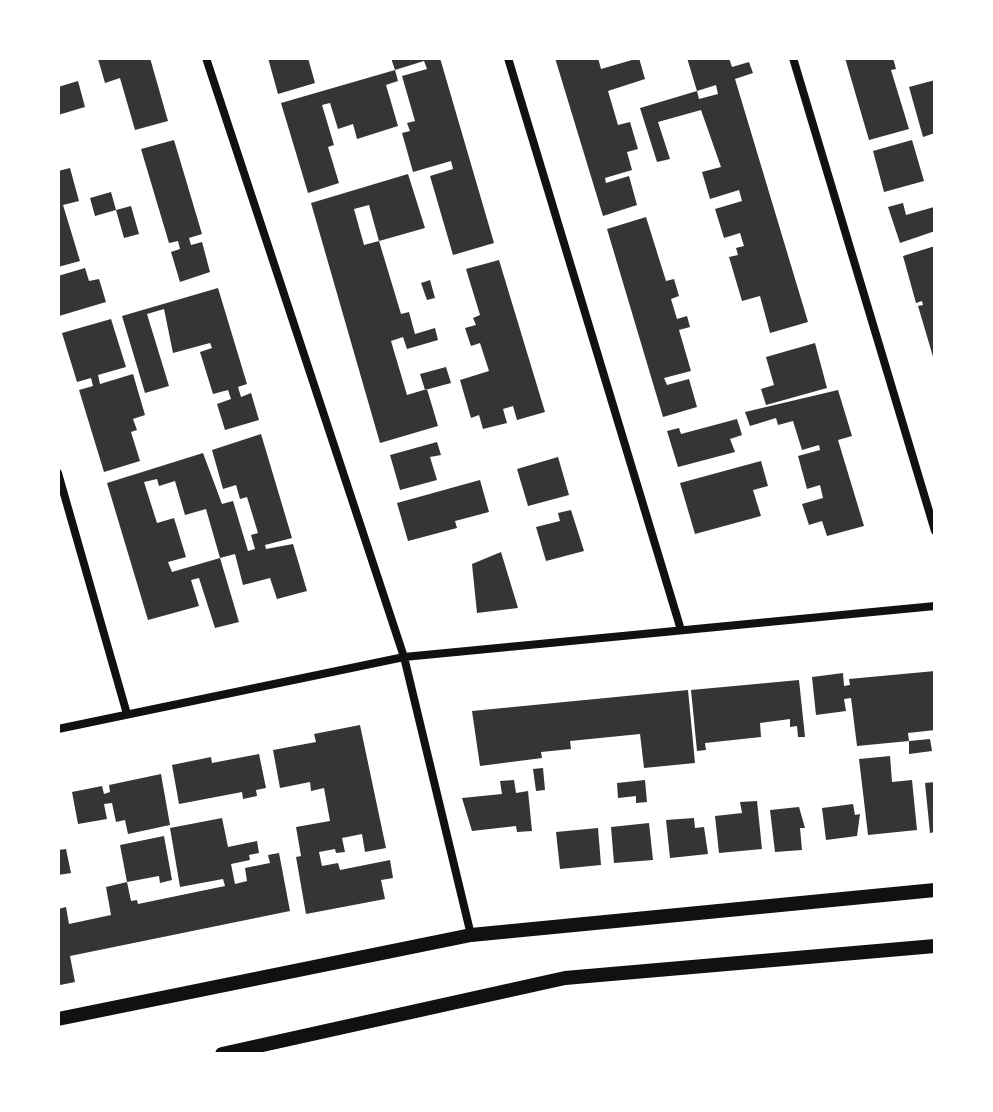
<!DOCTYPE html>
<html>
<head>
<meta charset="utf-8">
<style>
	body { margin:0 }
	#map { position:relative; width:993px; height:1112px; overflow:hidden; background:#fff; font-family:Commissioner,sans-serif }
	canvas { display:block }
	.frame { position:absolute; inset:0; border:60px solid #fff; pointer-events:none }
</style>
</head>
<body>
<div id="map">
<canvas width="993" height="1112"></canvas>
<div class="frame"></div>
</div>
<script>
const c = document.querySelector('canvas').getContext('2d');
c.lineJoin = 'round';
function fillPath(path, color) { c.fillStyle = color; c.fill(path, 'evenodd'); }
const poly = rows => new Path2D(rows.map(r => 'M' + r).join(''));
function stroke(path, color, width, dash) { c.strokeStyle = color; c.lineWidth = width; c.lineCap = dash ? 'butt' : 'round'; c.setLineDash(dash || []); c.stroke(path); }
fillPath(poly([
	[150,58,168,121,135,130,120,78,105,83,98,59],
	[268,58,308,58,315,83,278,94],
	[391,58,440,58,494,243,453,255,430,176,453,169,451,161,413,172,402,133,410,131,407,123,415,121,402,76,427,69,424,61,395,70],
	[555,58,598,58,601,69,639,58,645,79,608,91,618,125,630,122,638,149,627,152,632,170,605,178,606,183,629,176,637,205,603,216],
	[687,58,729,58,732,67,749,62,753,73,735,79,808,322,770,333,760,296,742,301,729,257,738,255,736,248,744,246,740,233,724,238,715,209,742,201,739,190,710,199,702,172,721,167,701,110,658,122,670,159,657,162,640,108,697,91,699,99,718,94,716,85,697,91],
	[845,58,893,58,896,69,891,70,909,129,869,140],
	[395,70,398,81,386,85,398,126,357,139,353,124,338,129,330,103,322,105,334,145,328,147,339,183,308,193,281,103],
	[935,80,935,133,923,137,909,87],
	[78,81,85,107,58,115,58,87],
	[174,140,202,234,189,238,191,245,202,242,210,272,180,282,171,252,180,249,178,241,169,243,141,149],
	[912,140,924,181,884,192,873,151],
	[70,168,79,201,63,205,80,261,58,267,58,171],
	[408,174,425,228,379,241,369,205,354,209,364,245,379,241,401,314,409,312,415,334,435,328,438,340,407,349,403,337,391,341,407,395,427,389,438,426,380,443,311,203],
	[111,192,116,210,95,216,90,198],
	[903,203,906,215,934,207,935,231,900,243,888,207],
	[131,206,139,234,124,238,116,210],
	[646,217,666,281,674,279,679,296,671,299,677,319,687,316,690,327,679,330,691,371,664,378,667,385,689,379,697,407,663,417,607,229],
	[935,246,935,360,934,360,918,306,923,305,922,301,916,303,903,256],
	[499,260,545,412,517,420,513,406,503,409,507,423,483,429,479,415,471,418,460,380,489,371,480,343,471,346,465,328,476,325,473,318,480,315,466,269],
	[85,268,89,281,99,279,106,302,59,316,58,276],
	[430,280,435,298,427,300,421,283],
	[218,288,247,384,238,387,241,397,251,393,259,420,225,430,217,404,231,399,228,390,213,394,200,352,212,348,210,343,173,353,164,309,147,314,169,386,145,393,122,316],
	[111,319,126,367,98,375,100,384,133,374,145,415,133,419,137,430,131,432,140,461,104,472,79,390,93,386,91,378,77,382,62,333],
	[815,343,827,388,766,405,761,389,774,385,766,357],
	[446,367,451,383,425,390,420,374],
	[838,390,852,436,838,440,864,526,827,536,822,521,809,525,802,504,823,498,820,485,807,489,798,456,820,450,819,445,802,450,793,421,778,425,776,418,750,426,745,412],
	[737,419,742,435,730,439,735,452,678,467,667,431,679,428,681,434],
	[261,434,292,538,265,545,266,549,293,544,307,591,277,599,270,578,243,585,235,554,220,558,206,509,185,515,175,481,159,486,157,479,144,482,157,523,174,518,186,557,168,562,172,572,220,558,239,622,215,628,199,578,191,580,199,606,148,620,107,483,203,453,222,504,233,501,248,551,255,549,251,535,258,533,247,497,240,499,236,485,223,489,212,450],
	[437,442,441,455,430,457,437,480,400,490,390,455],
	[558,457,569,495,528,506,517,469],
	[761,461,768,486,753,490,761,516,695,534,680,483],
	[480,480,489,512,455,521,457,528,408,541,397,503],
	[571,510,584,551,546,561,536,527,560,521,558,513],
	[501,552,518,608,477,613,472,564],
	[935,671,935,730,908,733,909,741,857,746,851,698,844,699,846,711,816,715,812,677,843,673,844,686,850,685,849,679],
	[799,680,805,737,798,737,797,726,790,727,790,719,760,723,761,737,705,743,706,750,697,751,691,690],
	[688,690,695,763,644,768,640,734,570,741,571,749,541,752,542,758,480,766,472,711],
	[360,725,386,848,365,852,362,834,342,838,345,852,336,853,335,849,319,852,322,866,338,863,340,870,390,860,393,878,381,880,385,899,306,914,296,857,301,856,296,827,330,821,324,788,311,791,310,782,280,788,273,750,316,742,314,734],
	[930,739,932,751,909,754,909,741],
	[259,754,266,788,256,790,257,796,243,799,242,792,179,804,172,765,211,757,212,763],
	[890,756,892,782,912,780,917,830,868,835,859,759],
	[543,768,545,790,536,791,533,769],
	[161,774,170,825,128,834,125,820,116,822,112,803,104,804,107,819,78,824,72,792,102,786,104,794,110,792,109,785],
	[514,780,516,793,528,791,532,831,517,832,516,826,472,831,462,798,502,794,500,781],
	[645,780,647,802,636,803,636,796,618,798,617,783],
	[935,782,935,832,930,833,925,783],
	[757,801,762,849,719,853,715,816,742,813,740,802],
	[853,804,855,815,860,814,857,836,826,840,822,808],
	[799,807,805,828,800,828,802,850,775,852,770,810],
	[222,818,228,847,257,841,259,853,249,855,250,860,231,864,235,884,247,881,245,868,270,863,268,855,279,853,290,911,70,956,75,982,60,985,58,909,66,907,69,924,111,915,106,887,127,882,120,845,164,836,172,880,160,883,159,876,127,882,131,901,137,900,138,904,225,886,223,879,180,887,170,828],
	[694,818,695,828,704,827,708,854,670,858,666,820],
	[649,823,653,860,614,863,611,827],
	[598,828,601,865,560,869,556,832],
	[66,849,71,873,58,875,58,850]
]), '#353535');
stroke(poly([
	[206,58,404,657,471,935],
	[508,58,681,630],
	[793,58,935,531],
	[58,473,127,714],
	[58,729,404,657,935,606]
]), '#111', 8);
stroke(poly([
	[58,1019,471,935,935,890],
	[222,1054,565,978,935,946]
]), '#111', 14);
</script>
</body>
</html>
